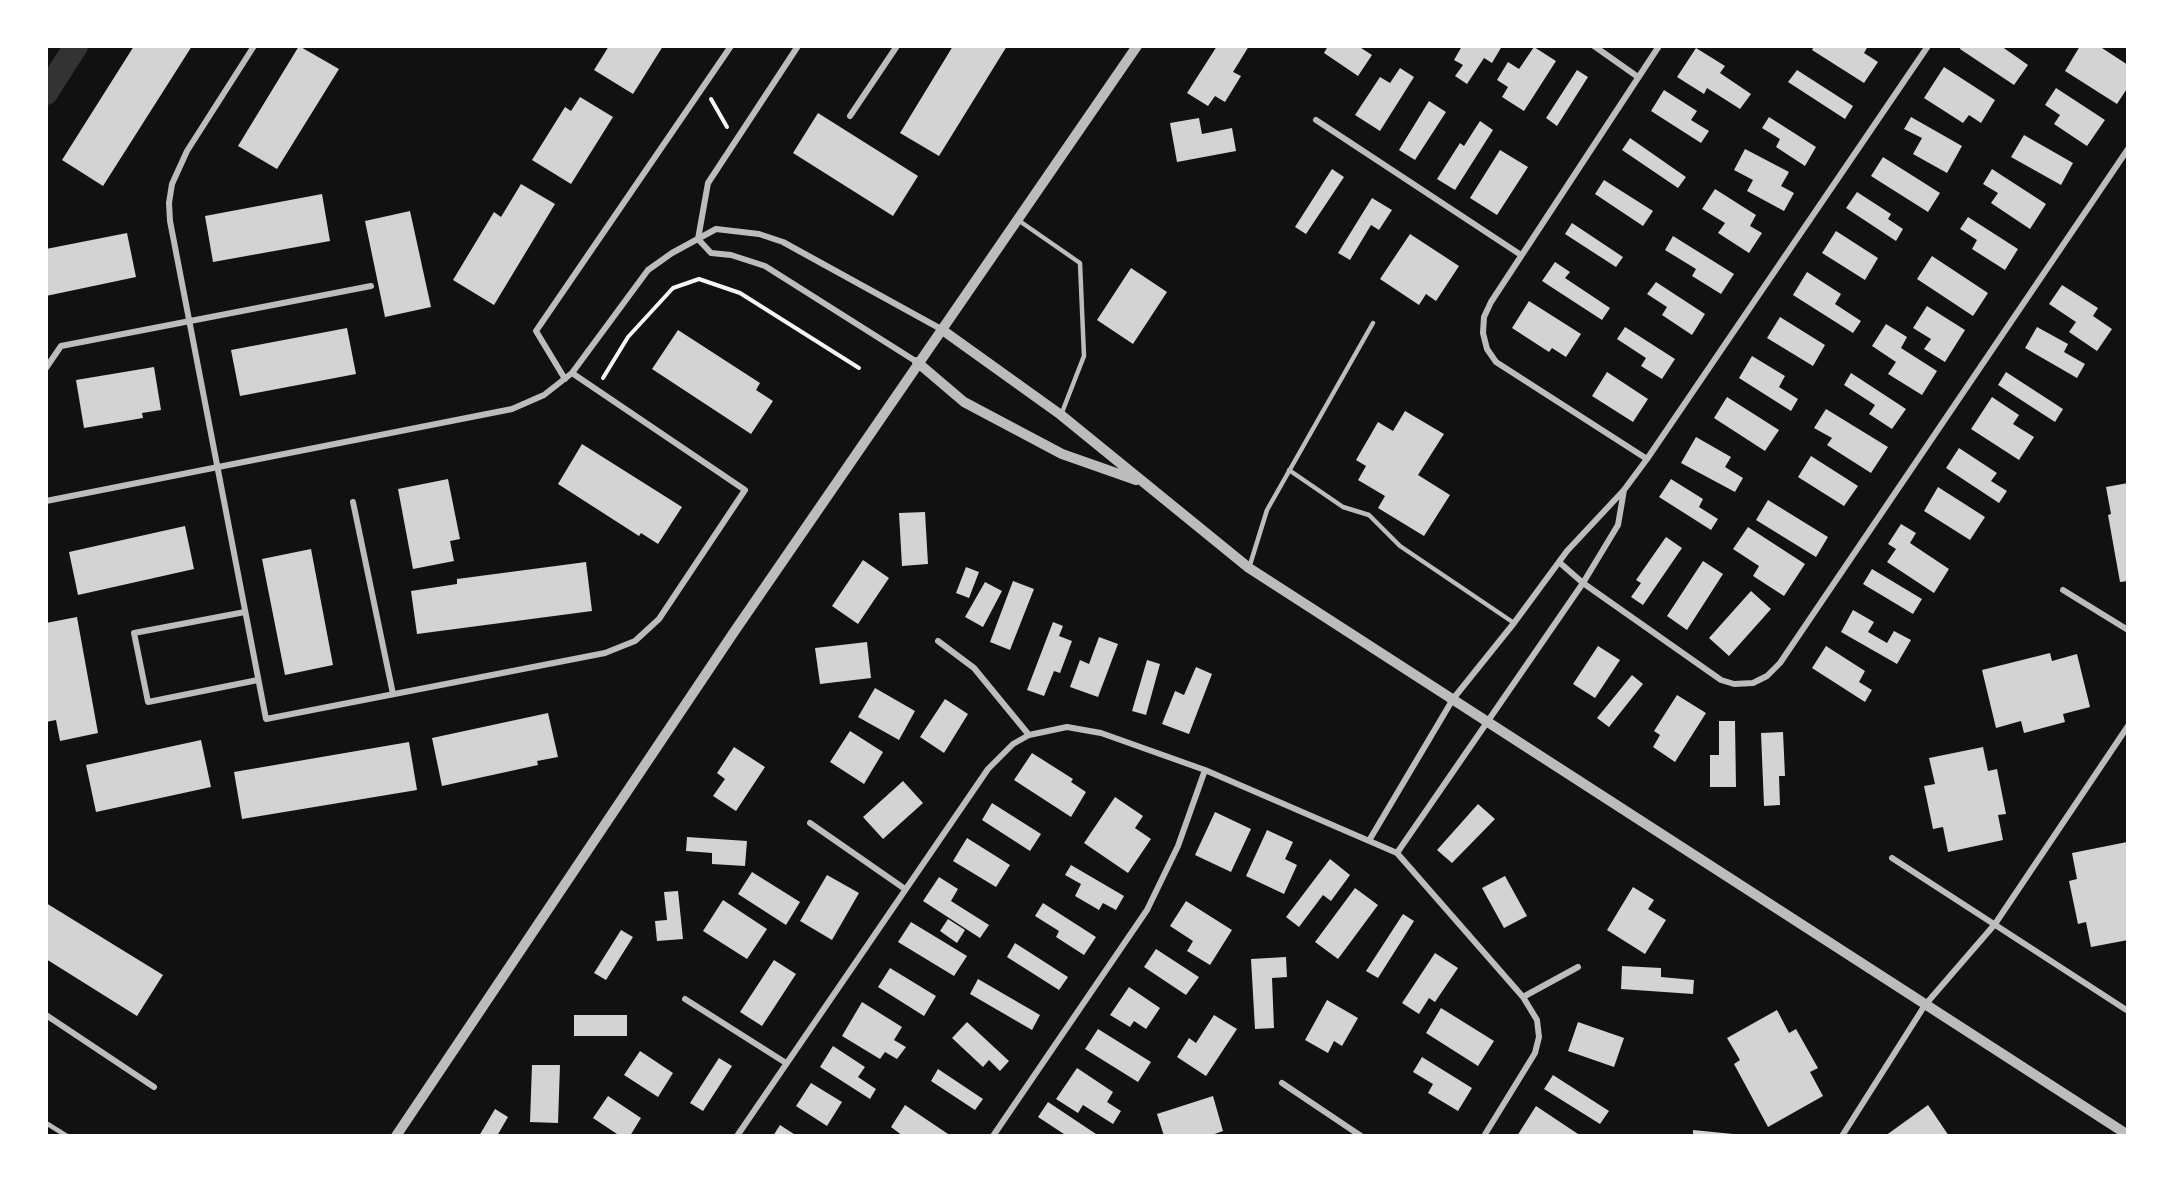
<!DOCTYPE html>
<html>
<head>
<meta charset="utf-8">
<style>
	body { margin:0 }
	#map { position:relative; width:2174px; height:1182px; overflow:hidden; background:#111; font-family:Ubuntu,sans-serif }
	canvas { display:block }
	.frame { position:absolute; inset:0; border:48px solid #fff; pointer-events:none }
</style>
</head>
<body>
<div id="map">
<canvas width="2174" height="1182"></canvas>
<div class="frame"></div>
</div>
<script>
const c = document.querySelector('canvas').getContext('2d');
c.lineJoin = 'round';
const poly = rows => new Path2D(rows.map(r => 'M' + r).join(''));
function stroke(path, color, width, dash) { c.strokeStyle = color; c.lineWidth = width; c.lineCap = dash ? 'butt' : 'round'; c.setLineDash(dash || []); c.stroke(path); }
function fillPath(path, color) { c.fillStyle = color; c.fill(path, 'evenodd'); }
stroke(poly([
	[46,93,76,46]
]), '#333', 24);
fillPath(poly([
	[134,46,192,46,103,186,62,160],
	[299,46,339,69,277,169,238,146],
	[609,46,663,46,633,94,594,70],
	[953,46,1007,46,939,156,900,133],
	[1217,46,1249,46,1233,72,1241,76,1225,102,1215,96,1208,106,1187,93],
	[1328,46,1358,46,1372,55,1358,76,1324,53],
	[1462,46,1502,46,1492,63,1484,58,1467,84,1455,76,1463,65,1454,60],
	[1814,46,1868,46,1864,53,1878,62,1864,83,1812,50],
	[1961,46,2001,46,2028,65,2014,85,1960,49],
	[2080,46,2099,46,2128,65,2128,87,2117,104,2065,71],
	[1534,47,1556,61,1524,111,1502,97,1508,87,1497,80,1508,62,1519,69],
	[1696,48,1725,66,1720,73,1751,94,1740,109,1707,88,1704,94,1677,77],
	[1944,67,1995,100,1981,123,1969,115,1963,123,1924,98],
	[1400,68,1414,77,1380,131,1355,115,1380,77,1390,83],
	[1577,70,1588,77,1557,126,1546,118],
	[1797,70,1853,106,1845,119,1788,82],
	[2056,88,2105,120,2087,146,2054,124,2060,115,2045,105],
	[1664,90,1697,111,1691,120,1709,131,1701,143,1651,111],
	[580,97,613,117,571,184,532,160,565,107,571,111],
	[1429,101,1446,112,1415,160,1399,150],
	[818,113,918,176,893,216,793,153],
	[1769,117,1816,147,1805,166,1776,147,1780,139,1762,128],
	[1911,117,1962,146,1947,173,1913,154,1922,138,1904,129],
	[1199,118,1202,134,1232,128,1236,151,1177,162,1170,123],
	[1480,121,1493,130,1455,190,1437,179,1460,143,1464,146],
	[2024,135,2073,163,2061,185,2011,157],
	[1630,138,1686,177,1678,188,1622,150],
	[1745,149,1789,172,1781,186,1794,193,1784,211,1747,191,1753,180,1734,170],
	[1500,150,1528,167,1497,215,1470,198],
	[1883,157,1940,193,1928,212,1871,176],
	[1332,169,1344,177,1306,234,1295,227],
	[1992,169,2046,204,2030,229,1991,203,1998,193,1983,184],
	[1604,180,1653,211,1643,226,1595,194],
	[521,184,555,204,494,305,453,280,494,212,501,217],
	[1715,189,1756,215,1750,226,1762,233,1749,253,1718,233,1725,223,1702,209],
	[1857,192,1891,214,1888,219,1903,229,1896,241,1846,208],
	[322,194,330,241,213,262,205,216],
	[1372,198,1392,210,1379,230,1371,225,1350,260,1338,253],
	[410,211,431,307,385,317,365,221],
	[1968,217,2018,249,2005,270,1972,249,1977,240,1960,229],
	[1572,223,1623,257,1616,267,1565,234],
	[1836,231,1878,258,1865,280,1822,253],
	[127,233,136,277,46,296,46,249],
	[1410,234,1459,266,1436,301,1426,294,1419,305,1380,279],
	[1673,236,1734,274,1721,294,1692,276,1696,269,1665,250],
	[1932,256,1988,293,1973,316,1917,279],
	[1555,262,1570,272,1565,278,1610,308,1602,320,1542,281],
	[1131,268,1167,292,1133,344,1097,320],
	[1807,272,1841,294,1835,304,1861,321,1853,333,1793,295],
	[1656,282,1705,314,1692,335,1662,315,1667,307,1647,294],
	[2062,285,2098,308,2093,316,2112,329,2097,351,2069,332,2076,322,2049,304],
	[1529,301,1581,334,1566,357,1552,348,1549,352,1512,328],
	[1927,306,1965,330,1945,362,1924,349,1931,339,1913,328],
	[1780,317,1825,345,1813,366,1767,338],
	[1886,324,1907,337,1901,348,1937,371,1922,395,1888,374,1896,362,1872,346],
	[1625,327,1675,359,1662,379,1641,366,1646,358,1617,339],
	[2037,327,2068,344,2064,352,2085,364,2077,378,2025,348],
	[347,328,356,374,240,396,231,350],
	[678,330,760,383,756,390,773,401,751,434,652,369],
	[1752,356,1785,376,1779,387,1798,399,1791,411,1739,378],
	[154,367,161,410,142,413,143,418,84,428,76,380],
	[1607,372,1648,399,1633,422,1592,396],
	[2006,372,2063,409,2055,422,1998,385],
	[1851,373,1906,409,1892,429,1869,414,1875,405,1844,385],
	[1727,397,1779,430,1765,451,1714,418],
	[1992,397,2019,415,2013,424,2034,437,2019,460,1971,429],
	[1826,409,1888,447,1871,473,1827,445,1832,438,1814,428],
	[1405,411,1444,434,1418,475,1450,495,1424,536,1378,508,1385,496,1358,480,1366,466,1356,460,1378,422,1393,431],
	[1696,437,1731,457,1725,467,1743,478,1735,492,1681,463],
	[582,444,682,507,658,544,641,533,639,536,558,484],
	[1959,448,1997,473,1991,481,2007,491,1999,503,1946,468],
	[1811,456,1858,486,1844,506,1798,477],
	[448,479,460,539,450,541,454,561,413,569,398,489],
	[1671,479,1703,499,1699,507,1718,519,1711,530,1659,497],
	[2128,483,2128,581,2120,582,2108,515,2111,514,2106,487],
	[1938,487,1985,517,1970,540,1924,511],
	[1768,500,1828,537,1816,557,1756,520],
	[925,512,928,564,902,566,899,513],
	[1901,524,1916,533,1910,543,1949,569,1934,593,1887,562,1896,549,1888,544],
	[185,526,194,569,78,595,69,552],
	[1748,527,1805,564,1784,596,1753,576,1759,566,1733,549],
	[1666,537,1682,548,1643,605,1631,597,1641,583,1636,580],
	[311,549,333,665,285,675,262,559],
	[863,560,889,578,858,624,832,606],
	[1703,561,1723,574,1687,630,1667,616],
	[586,562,592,611,417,634,411,591,457,584,457,579],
	[966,567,979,572,969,598,956,593],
	[1872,569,1922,599,1913,614,1863,584],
	[1013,581,1034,589,1010,650,990,642],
	[985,582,1002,591,983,627,965,617],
	[1751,591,1771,609,1729,656,1709,638],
	[1853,610,1874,622,1868,632,1887,643,1894,631,1911,640,1897,664,1841,632],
	[77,617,98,733,60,741,56,720,46,722,46,623],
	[1053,622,1063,626,1059,636,1072,641,1060,673,1054,671,1044,696,1027,690],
	[1099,637,1118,644,1098,697,1070,687,1080,660,1089,664],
	[867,642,871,678,820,684,815,648],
	[1598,646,1620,660,1595,698,1573,684],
	[1826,646,1865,671,1859,682,1872,690,1865,702,1812,668],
	[2050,653,2052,661,2077,654,2090,707,2063,714,2065,722,2024,733,2021,721,1996,728,1982,670],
	[1147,660,1160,664,1146,715,1132,711],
	[1196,667,1212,674,1189,734,1162,724,1175,691,1184,695],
	[1632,675,1643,684,1609,727,1597,718],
	[875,688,915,711,899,740,858,717],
	[1677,695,1706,713,1675,762,1653,747,1660,735,1654,731],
	[945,699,968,714,944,753,920,737],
	[548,713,558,757,537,761,538,765,442,786,432,738],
	[1719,721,1735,721,1736,787,1710,787,1710,755,1719,755],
	[850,731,883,752,864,784,830,762],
	[1783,732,1785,776,1779,776,1780,805,1764,806,1761,733],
	[201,740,211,787,96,812,86,765],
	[409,742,417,790,242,819,234,772],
	[734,747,765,767,736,811,713,796,725,779,717,773],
	[1983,747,1988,771,1997,769,2006,814,1998,815,2003,840,1948,852,1943,827,1933,829,1924,786,1935,784,1929,758],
	[1032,753,1073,779,1071,782,1086,792,1071,817,1014,780],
	[903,781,923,803,883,839,863,817],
	[1115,797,1143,816,1135,828,1151,839,1128,873,1084,843],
	[992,803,1041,834,1030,851,982,820],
	[1478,804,1495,819,1452,863,1437,850],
	[1215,812,1251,829,1231,872,1195,855],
	[1267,830,1293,842,1285,859,1297,865,1284,894,1246,876],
	[687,837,747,841,745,866,712,864,712,853,686,851],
	[967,838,1010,865,996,887,953,861],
	[2127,842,2128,940,2091,947,2086,922,2078,924,2069,881,2077,879,2072,853],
	[1330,859,1350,875,1331,901,1323,895,1299,927,1286,917],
	[1071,865,1124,896,1116,910,1103,903,1099,910,1075,896,1081,884,1065,875],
	[752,872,800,902,786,925,738,894],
	[827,875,859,893,832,940,800,921],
	[1505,876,1527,916,1504,928,1482,888],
	[939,877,958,889,951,901,989,925,980,938,923,901],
	[1633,887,1654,900,1648,909,1666,920,1645,954,1607,930],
	[1355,888,1378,905,1338,959,1315,942],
	[678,891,683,939,657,941,655,921,667,920,664,892],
	[723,900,767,929,747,959,703,931],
	[1186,901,1232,930,1210,965,1187,951,1193,941,1170,926],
	[46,903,163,975,137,1016,46,959],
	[1043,903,1096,937,1084,955,1056,937,1059,931,1035,916],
	[1403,914,1414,921,1378,978,1366,971],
	[948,919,965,930,957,943,940,931],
	[911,922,967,956,954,976,898,942],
	[621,930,633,937,606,980,594,973],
	[1015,943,1068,977,1059,990,1007,957],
	[1156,949,1199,977,1186,995,1144,967],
	[1435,953,1458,968,1435,1002,1429,998,1419,1014,1402,1003],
	[1286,957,1287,977,1272,978,1274,1028,1255,1029,1251,959],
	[774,960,796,974,762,1026,740,1012],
	[1622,966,1661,968,1661,977,1694,980,1693,994,1621,989],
	[890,968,936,996,924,1016,878,987],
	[978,979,1040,1015,1032,1030,970,994],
	[1129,987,1160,1008,1146,1029,1134,1021,1130,1027,1110,1015],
	[1327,1000,1358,1018,1342,1046,1334,1041,1328,1053,1305,1040],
	[862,1002,902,1027,894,1040,906,1047,897,1059,885,1052,880,1059,842,1036],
	[1441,1008,1494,1041,1478,1066,1426,1033],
	[1777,1010,1789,1033,1796,1029,1818,1068,1810,1072,1823,1096,1768,1127,1734,1064,1740,1060,1727,1038],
	[574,1015,627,1015,627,1036,574,1036],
	[1214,1015,1237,1029,1206,1076,1177,1057,1189,1038,1196,1043],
	[967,1022,1009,1061,1000,1071,989,1060,983,1067,952,1038],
	[1578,1022,1624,1038,1614,1067,1568,1051],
	[1098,1029,1151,1062,1138,1082,1085,1049],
	[833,1046,865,1067,858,1077,876,1089,870,1099,820,1067],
	[640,1051,673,1073,658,1097,624,1075],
	[1422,1057,1472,1088,1458,1111,1428,1093,1433,1084,1413,1072],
	[719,1058,732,1066,703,1111,690,1103],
	[532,1065,560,1065,558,1123,530,1122],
	[1077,1068,1113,1092,1107,1102,1121,1111,1113,1124,1083,1105,1078,1113,1056,1099],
	[938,1069,983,1099,975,1110,931,1081],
	[1553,1075,1609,1111,1600,1124,1544,1089],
	[811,1083,842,1102,827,1126,796,1106],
	[608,1096,641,1118,630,1136,620,1136,593,1118],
	[1213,1096,1223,1131,1209,1136,1164,1136,1157,1114],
	[1048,1102,1099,1136,1067,1136,1038,1117],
	[905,1105,951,1136,903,1136,891,1127],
	[1928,1105,1949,1136,1885,1136],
	[1536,1106,1581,1136,1517,1136],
	[495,1109,508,1117,497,1136,479,1136],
	[780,1125,797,1136,773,1136],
	[1693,1130,1733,1134,1732,1136,1693,1136]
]), '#d3d3d3');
stroke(poly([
	[711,99,727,127],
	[603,378,628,337,673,288,699,279,740,293,859,368]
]), '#f5f5f5', 4);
stroke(poly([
	[1018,220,1080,263,1084,356,1061,415],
	[1289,470,1343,507,1369,515,1400,546,1514,623],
	[1249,568,1267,510,1373,323],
	[46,1123,67,1136]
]), '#bcbcbc', 4.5);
stroke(poly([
	[254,46,187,151,172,184,169,203,170,221,266,719,605,653,635,641,659,619,745,490,572,373],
	[1594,46,1638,77],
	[850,116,897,46],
	[1316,120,1521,255],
	[698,239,711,253,731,255,765,266,917,362],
	[698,239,708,183,798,46],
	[46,368,61,346,371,286],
	[565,379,536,331,731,46],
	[1647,459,1496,362,1487,349,1483,333,1484,317,1491,302,1659,46],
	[46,501,512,409,544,395,572,373,648,270,672,253,716,229,759,234,783,242,941,329],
	[353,502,393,694],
	[1559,562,1583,583,1721,680,1734,684,1753,683,1767,676,1780,663,2128,149],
	[2063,590,2128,630],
	[245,612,134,633,148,702,258,680],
	[938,641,974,668,1029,735],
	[810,823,905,889],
	[1370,839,1453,699,1514,623,1567,551,1624,490,1647,459,1928,46],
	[1397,853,1583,583,1618,525,1624,490],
	[1892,858,2128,1011],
	[1523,997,1578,967],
	[685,999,786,1063],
	[46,1015,154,1087],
	[1282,1083,1361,1136],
	[737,1136,988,769,1013,744,1029,735,1067,727,1101,733,1205,770,1397,853,1523,997,1537,1020,1539,1037,1535,1053,1484,1136],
	[993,1136,1147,910,1178,846,1205,770],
	[1842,1136,1925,1005,1995,924,2128,726]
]), '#bcbcbc', 6);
stroke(poly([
	[941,329,1061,415,1249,568,2128,1135],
	[917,362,964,402,1062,454,1136,480],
	[396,1136,734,632,1137,46]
]), '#bcbcbc', 10);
</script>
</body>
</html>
